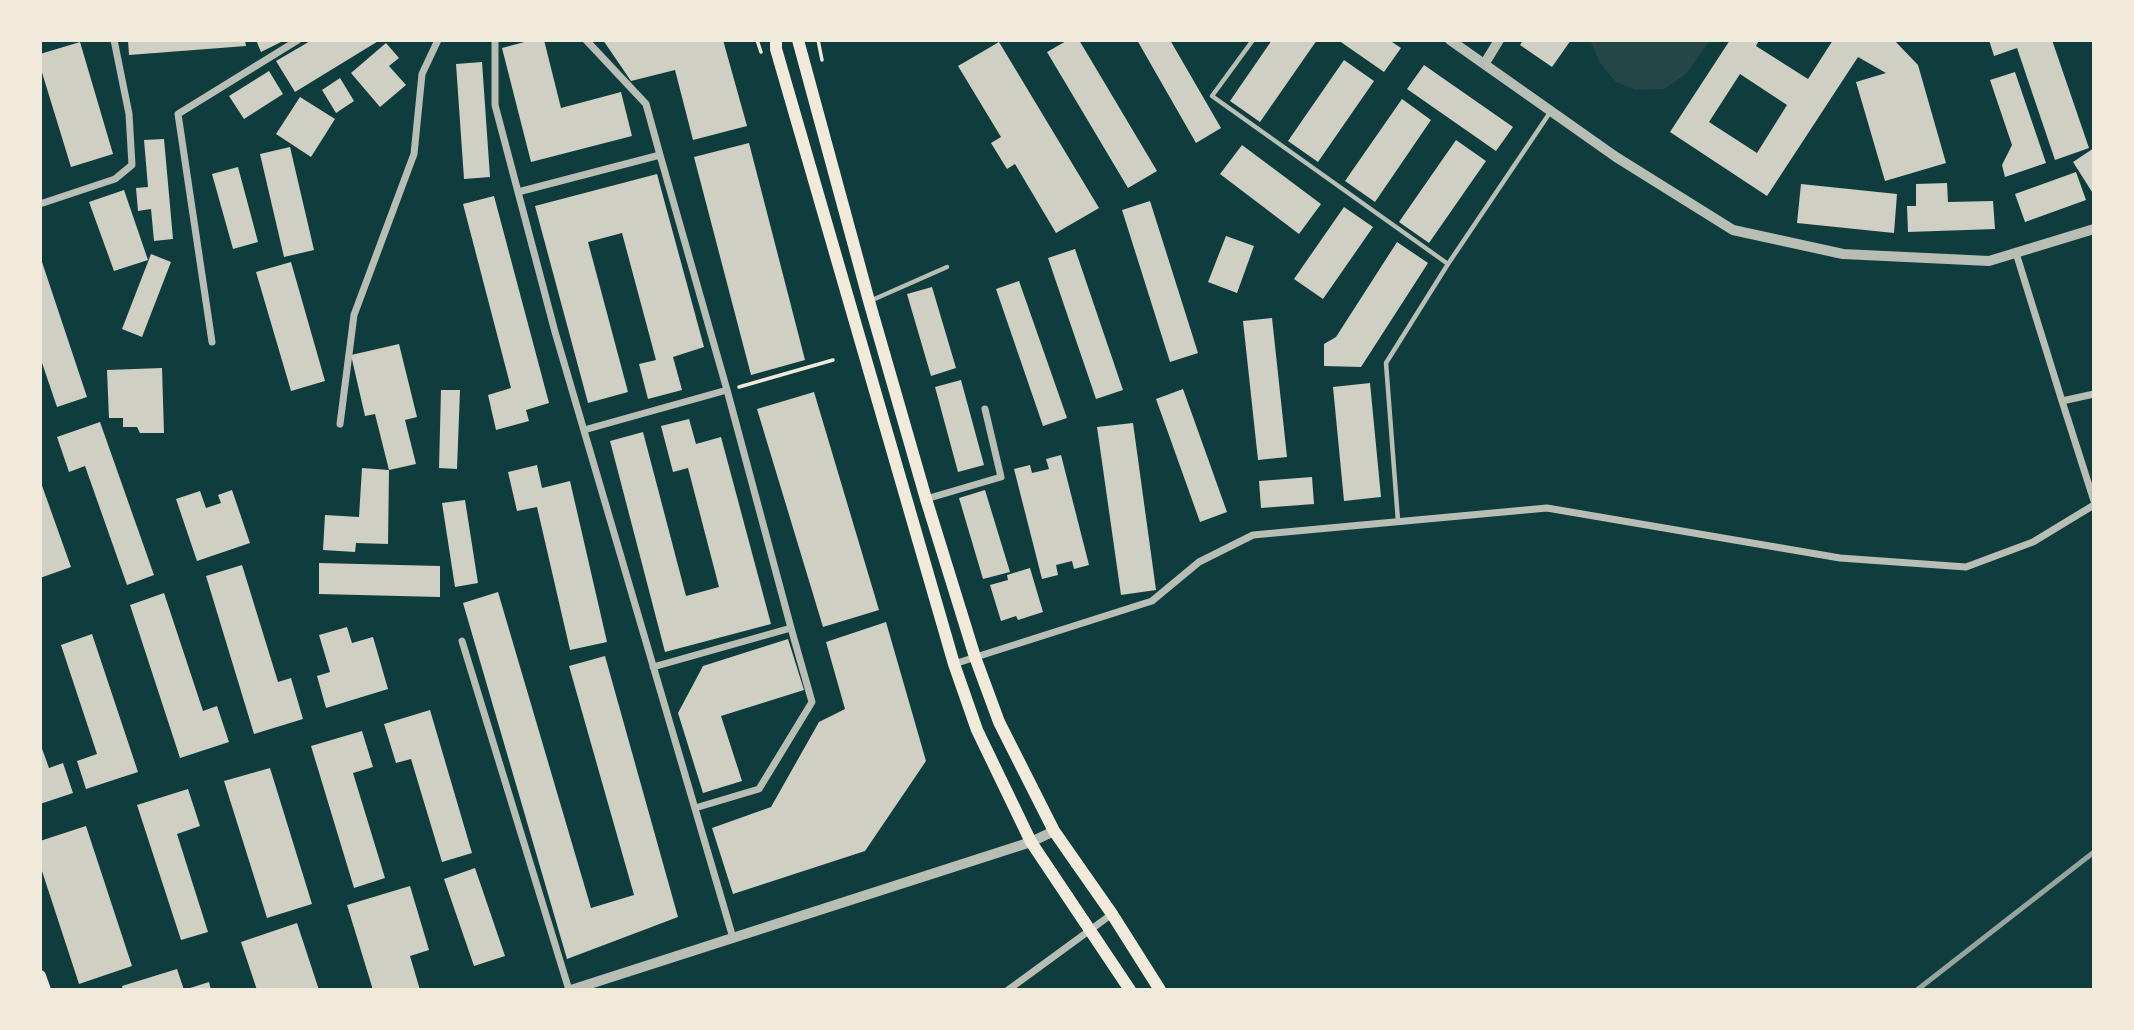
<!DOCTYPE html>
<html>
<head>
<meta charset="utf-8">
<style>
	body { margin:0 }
	#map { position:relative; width:2134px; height:1030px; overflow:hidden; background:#0f3d3e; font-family:"Space Grotesk",sans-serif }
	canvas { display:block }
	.frame { position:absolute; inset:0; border:42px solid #f1e9da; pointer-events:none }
</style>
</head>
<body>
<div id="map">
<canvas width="2134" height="1030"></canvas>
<div class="frame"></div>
</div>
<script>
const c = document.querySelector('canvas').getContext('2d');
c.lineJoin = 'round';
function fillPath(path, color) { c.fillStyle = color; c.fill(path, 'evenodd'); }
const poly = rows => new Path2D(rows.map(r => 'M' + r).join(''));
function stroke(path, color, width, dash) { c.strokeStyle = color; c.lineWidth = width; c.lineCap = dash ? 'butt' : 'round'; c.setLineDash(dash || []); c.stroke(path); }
fillPath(poly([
	[1590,40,1710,40,1686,74,1664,89,1636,90,1616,82,1600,63]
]), '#244646');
fillPath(poly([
	[128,40,245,40,246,46,129,55],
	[256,40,285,40,261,52],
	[312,40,380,40,295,92,276,61],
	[532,40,544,40,561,108,621,92,632,136,531,162,502,48],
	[603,40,723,40,747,126,693,140,675,70,631,81],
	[1068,40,1079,40,1157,171,1128,188,1047,52],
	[1137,40,1170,40,1221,128,1196,143],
	[1272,40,1317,40,1260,122,1230,101],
	[1338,40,1389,40,1401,48,1384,72],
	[1523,40,1571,40,1552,67,1520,45],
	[1730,40,1759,40,1756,46,1808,79,1833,40,1894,40,1918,65,1946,163,1885,181,1856,82,1886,73,1858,57,1767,196,1670,132],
	[1740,74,1787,105,1757,153,1709,122],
	[1989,40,2052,40,2089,148,2055,160,2017,48,1994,56],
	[80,42,113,154,71,167,40,66,40,54],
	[999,42,1099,208,1056,233,1015,164,1007,169,991,143,1001,137,958,66],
	[386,43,399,58,389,66,406,85,380,107,351,73],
	[1344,60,1374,81,1318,162,1288,141],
	[482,62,490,177,464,179,456,64],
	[1424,65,1513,127,1496,151,1407,89],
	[269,71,283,94,244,119,229,96],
	[2015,72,2046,163,2005,177,2002,165,2012,145,1990,80],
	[340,78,354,101,336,113,322,90],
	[300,97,335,119,311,157,276,134],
	[1402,99,1431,120,1375,202,1345,181],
	[164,139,173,239,154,241,151,209,138,211,136,188,148,187,144,140],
	[1456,140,1486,161,1429,243,1399,222],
	[749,143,805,360,751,375,694,157],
	[1242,145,1321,204,1299,234,1220,174],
	[290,147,314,250,284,257,260,154],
	[2094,148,2094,195,2073,162],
	[238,167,258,242,233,249,212,174],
	[2076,172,2086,200,2025,222,2015,194],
	[657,174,704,347,673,357,682,390,648,399,639,364,656,360,622,233,588,242,628,392,588,403,535,206],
	[1947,183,1948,202,1993,201,1995,229,1908,232,1907,206,1916,206,1916,184],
	[1801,184,1897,194,1894,233,1797,223],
	[124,190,148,260,114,271,89,202],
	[494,196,549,403,526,410,529,421,496,430,488,395,511,388,463,204],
	[1150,201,1198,353,1170,362,1122,210],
	[1344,207,1373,227,1323,299,1294,279],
	[1226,236,1254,246,1237,293,1208,282],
	[1397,242,1428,263,1361,367,1324,366,1324,344,1336,337],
	[1075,249,1123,390,1096,399,1048,258],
	[151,254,171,262,142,337,122,329],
	[41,259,87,397,57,407,40,357],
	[291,262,325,381,291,391,256,272],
	[1019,281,1067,418,1043,426,996,289],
	[932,287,956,368,931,376,907,294],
	[1272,318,1287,457,1258,460,1243,321],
	[399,344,417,417,405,420,416,464,389,470,375,414,365,416,351,355],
	[162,368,164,433,140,433,137,427,123,427,123,418,109,418,107,370],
	[961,380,984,465,958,472,935,387],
	[1370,383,1381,497,1344,501,1333,387],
	[1183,389,1227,512,1200,522,1156,399],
	[441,390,460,390,457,469,439,468],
	[814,392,879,610,823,627,757,409],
	[689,419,696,444,721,437,771,624,665,652,610,441,643,432,686,596,719,587,688,468,673,472,661,426],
	[100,422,154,575,127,585,85,466,69,472,57,437],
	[1133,423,1156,590,1121,595,1097,427],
	[1061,455,1089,565,1074,569,1072,561,1056,565,1058,575,1042,579,1014,469,1030,465,1032,473,1049,469,1046,459],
	[537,465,542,488,570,481,607,642,570,650,537,507,517,511,508,472],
	[362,468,389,470,388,544,356,543,355,552,323,550,325,515,359,517],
	[1312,477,1314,504,1261,508,1259,481],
	[40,480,71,567,40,578],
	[232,490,250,543,197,561,176,499,200,491,206,508,221,503,218,495],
	[985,490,1010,572,983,579,959,498],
	[465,500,478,583,455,587,442,503],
	[319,563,440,566,440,597,319,594],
	[242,565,278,682,291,678,303,719,254,734,206,576],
	[1030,568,1043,612,1018,620,1016,616,1001,621,990,585,1008,580,1007,575],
	[498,592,591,908,634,895,569,666,605,656,678,917,567,959,463,603],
	[164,593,203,711,217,706,229,742,180,758,130,605],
	[886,622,926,761,865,851,733,894,712,828,771,807,819,722,845,709,826,642],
	[347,627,352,643,373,637,388,689,326,708,317,676,330,672,319,635],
	[92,634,138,772,86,789,77,761,97,754,61,645],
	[788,639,804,690,721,716,742,781,703,793,678,713,703,666],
	[430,710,472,853,442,862,411,759,396,763,384,724],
	[362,731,373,767,353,773,385,878,354,888,311,746],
	[40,743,49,768,63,763,73,793,40,804],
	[270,768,312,904,267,918,224,781],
	[188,789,200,826,177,834,208,932,181,940,137,805],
	[86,826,132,966,79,984,40,865,40,841],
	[475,868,505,956,474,966,444,879],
	[410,886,429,950,410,956,420,990,373,990,347,905],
	[297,923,319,990,257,990,241,942],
	[177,969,184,990,123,990,122,986],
	[209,982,211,990,187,990,187,989]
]), '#cfcfc3');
stroke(poly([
	[757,40,761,52],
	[818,40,822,60],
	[739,387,833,360]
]), '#f1e9da', 3.5);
stroke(poly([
	[1253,40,1212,96,1448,264,1551,111],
	[870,301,947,267],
	[1398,521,1386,363,1448,264]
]), '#b8beb3', 4.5);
stroke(poly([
	[495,40,495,105,555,332,733,938],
	[518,192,660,155,646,104,586,40],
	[40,204,115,179,132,165,129,114,114,40],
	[2016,253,2062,401,2094,394],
	[212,342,178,114,298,40],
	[2062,401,2094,501],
	[340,424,354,315,414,154,422,74,438,40],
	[584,430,727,390,660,155],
	[926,499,1001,477,985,409],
	[462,641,569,990],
	[954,664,1152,601,1199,562,1253,535,1547,508,1840,558,1966,567,2033,542,2094,505],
	[653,667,791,628,727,390],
	[695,808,759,789,812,702,791,628],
	[1008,990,1112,914]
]), '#b8beb3', 7);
stroke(poly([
	[1450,40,1616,157,1733,230,1843,254,1989,261,2094,229],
	[1485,63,1499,40],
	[571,990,1031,842,1054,831]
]), '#b8beb3', 10);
stroke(poly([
	[776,40,776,49,954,664,977,730,1031,842,1130,990],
	[798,40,869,301,926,499,975,657,999,722,1054,831,1112,914,1160,990],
	[40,976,45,990]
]), '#f1e9da', 12);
stroke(poly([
	[1917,990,2094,852]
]), '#97a49c', 5);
</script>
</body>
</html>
